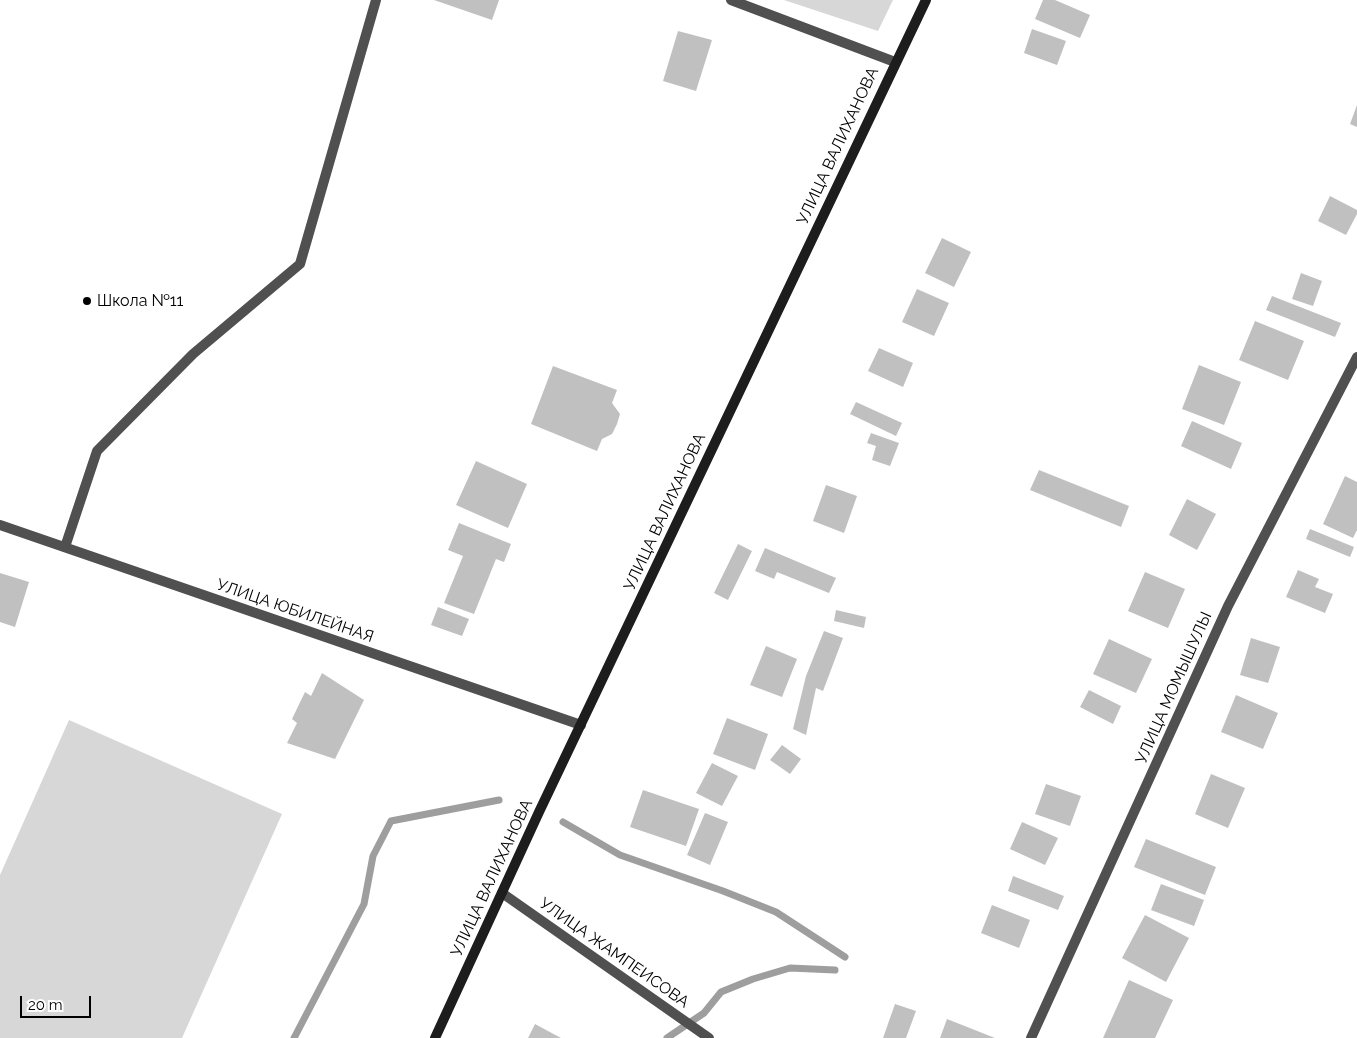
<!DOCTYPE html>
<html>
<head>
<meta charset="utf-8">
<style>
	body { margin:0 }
	#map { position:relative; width:1357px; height:1038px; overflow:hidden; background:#fff; font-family:Raleway,sans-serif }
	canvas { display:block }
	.scale { position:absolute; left:20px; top:996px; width:71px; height:22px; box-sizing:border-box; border:2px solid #000; border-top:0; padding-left:6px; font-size:15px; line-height:18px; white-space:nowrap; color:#000; -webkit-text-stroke:4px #fff; paint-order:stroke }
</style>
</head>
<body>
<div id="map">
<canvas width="1357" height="1038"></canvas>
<div class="scale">20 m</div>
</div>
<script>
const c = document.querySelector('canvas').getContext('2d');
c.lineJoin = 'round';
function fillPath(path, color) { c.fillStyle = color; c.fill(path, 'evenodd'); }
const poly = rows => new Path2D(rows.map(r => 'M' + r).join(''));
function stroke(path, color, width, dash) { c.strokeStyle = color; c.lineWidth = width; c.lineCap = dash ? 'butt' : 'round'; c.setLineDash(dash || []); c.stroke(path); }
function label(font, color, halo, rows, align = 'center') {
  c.font = font + ' Raleway,sans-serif'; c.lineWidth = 4.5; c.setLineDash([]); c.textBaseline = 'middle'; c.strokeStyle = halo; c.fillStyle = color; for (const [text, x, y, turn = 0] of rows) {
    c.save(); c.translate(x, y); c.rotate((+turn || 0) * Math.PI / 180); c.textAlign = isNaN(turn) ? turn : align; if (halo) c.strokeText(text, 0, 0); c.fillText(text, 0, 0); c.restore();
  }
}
fillPath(poly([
	[784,0,893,0,878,31],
	[69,720,282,814,182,1038,0,1038,0,875]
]), '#d7d7d7');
stroke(poly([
	[563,822,620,855,723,891,776,912,845,957],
	[294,1038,364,904,373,856,391,821,499,800],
	[667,1038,704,1013,721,992,753,979,790,968,835,970]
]), '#9e9e9e', 7);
fillPath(poly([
	[434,0,499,0,492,20],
	[1043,0,1055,0,1090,15,1080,38,1035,19],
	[1032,29,1066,41,1057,65,1024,53],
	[678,31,712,40,696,91,663,81],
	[1357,105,1357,127,1350,124],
	[1330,196,1357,210,1357,214,1346,235,1318,221],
	[942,238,971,252,954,287,925,273],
	[1301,273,1322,281,1313,306,1292,299],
	[917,289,949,303,934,336,902,322],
	[1272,296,1341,323,1335,337,1266,310],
	[1255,321,1304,341,1288,380,1239,360],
	[879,348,913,363,903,387,868,371],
	[1199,365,1241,382,1224,425,1182,409],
	[553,366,617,390,612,403,620,414,617,424,612,434,602,439,597,451,531,424],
	[856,402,902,423,896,436,850,414],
	[1192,421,1242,443,1231,469,1181,446],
	[871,433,899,443,890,466,872,460,876,446,867,443],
	[476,461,527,484,508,528,456,505],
	[1039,470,1129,506,1121,527,1030,490],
	[1345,476,1357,482,1357,530,1353,538,1323,524],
	[826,485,857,496,844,533,813,521],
	[1187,499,1216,514,1197,550,1169,535],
	[459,523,511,544,504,562,496,559,474,614,444,603,463,556,448,550],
	[1310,529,1354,547,1350,557,1306,539],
	[738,544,752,551,728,600,714,593],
	[765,548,836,578,829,593,777,572,774,579,755,571],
	[1298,570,1319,579,1315,587,1333,594,1325,613,1286,597],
	[1145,572,1185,589,1168,628,1128,611],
	[0,573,29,582,15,627,0,622],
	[438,607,469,619,462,636,431,625],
	[836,610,866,617,864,628,834,621],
	[824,631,843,638,823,691,816,688,806,735,793,729,806,676],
	[1251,638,1280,647,1268,683,1240,675],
	[1109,639,1152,659,1136,693,1093,674],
	[766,646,797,659,782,697,750,685],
	[322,673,364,700,335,759,287,743,297,723,292,719,305,692,311,696],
	[1089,690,1121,706,1113,724,1080,707],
	[1236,695,1278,713,1263,749,1221,732],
	[727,718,768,734,755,770,713,754],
	[782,745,801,759,790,774,770,760],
	[712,763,738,776,722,806,696,793],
	[1211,774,1245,788,1228,828,1195,814],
	[1046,784,1081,796,1070,826,1035,814],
	[643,790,699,809,686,846,630,827],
	[705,813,728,822,710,865,687,855],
	[1022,822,1058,838,1045,865,1010,849],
	[1146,839,1216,867,1205,895,1134,867],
	[1013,876,1064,896,1058,910,1008,891],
	[1161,884,1204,900,1194,926,1151,910],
	[992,905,1030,920,1019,948,981,933],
	[1145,915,1189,938,1166,982,1122,958],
	[1129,980,1173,1000,1155,1038,1103,1038],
	[895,1004,916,1011,906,1038,883,1038],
	[947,1019,995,1038,940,1038],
	[535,1024,561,1038,528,1038]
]), '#c0c0c0');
stroke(poly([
	[65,547,97,451,193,354,300,264,376,0]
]), '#505050', 10);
stroke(poly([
	[731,0,895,62],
	[0,525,581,725],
	[502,893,709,1038],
	[1031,1038,1228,606,1357,357]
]), '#505050', 10);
stroke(poly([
	[435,1038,539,812,926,0]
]), '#1d1d1d', 10);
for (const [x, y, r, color] of [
	[87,301,5,"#000"]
]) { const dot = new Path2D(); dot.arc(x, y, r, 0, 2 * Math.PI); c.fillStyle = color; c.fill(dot); stroke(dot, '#fff', 2); }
label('16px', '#000', '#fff', [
	["УЛИЦА ВАЛИХАНОВА",838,146,-65],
	["УЛИЦА ВАЛИХАНОВА",665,512,-65],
	["УЛИЦА ЮБИЛЕЙНАЯ",295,611,19],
	["УЛИЦА МОМЫШУЛЫ",1174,688,-66],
	["УЛИЦА ВАЛИХАНОВА",492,878,-65],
	["УЛИЦА ЖАМПЕИСОВА",614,953,35]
]);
label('16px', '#000', '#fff', [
	["Школа №11",97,301]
], 'left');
</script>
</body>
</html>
